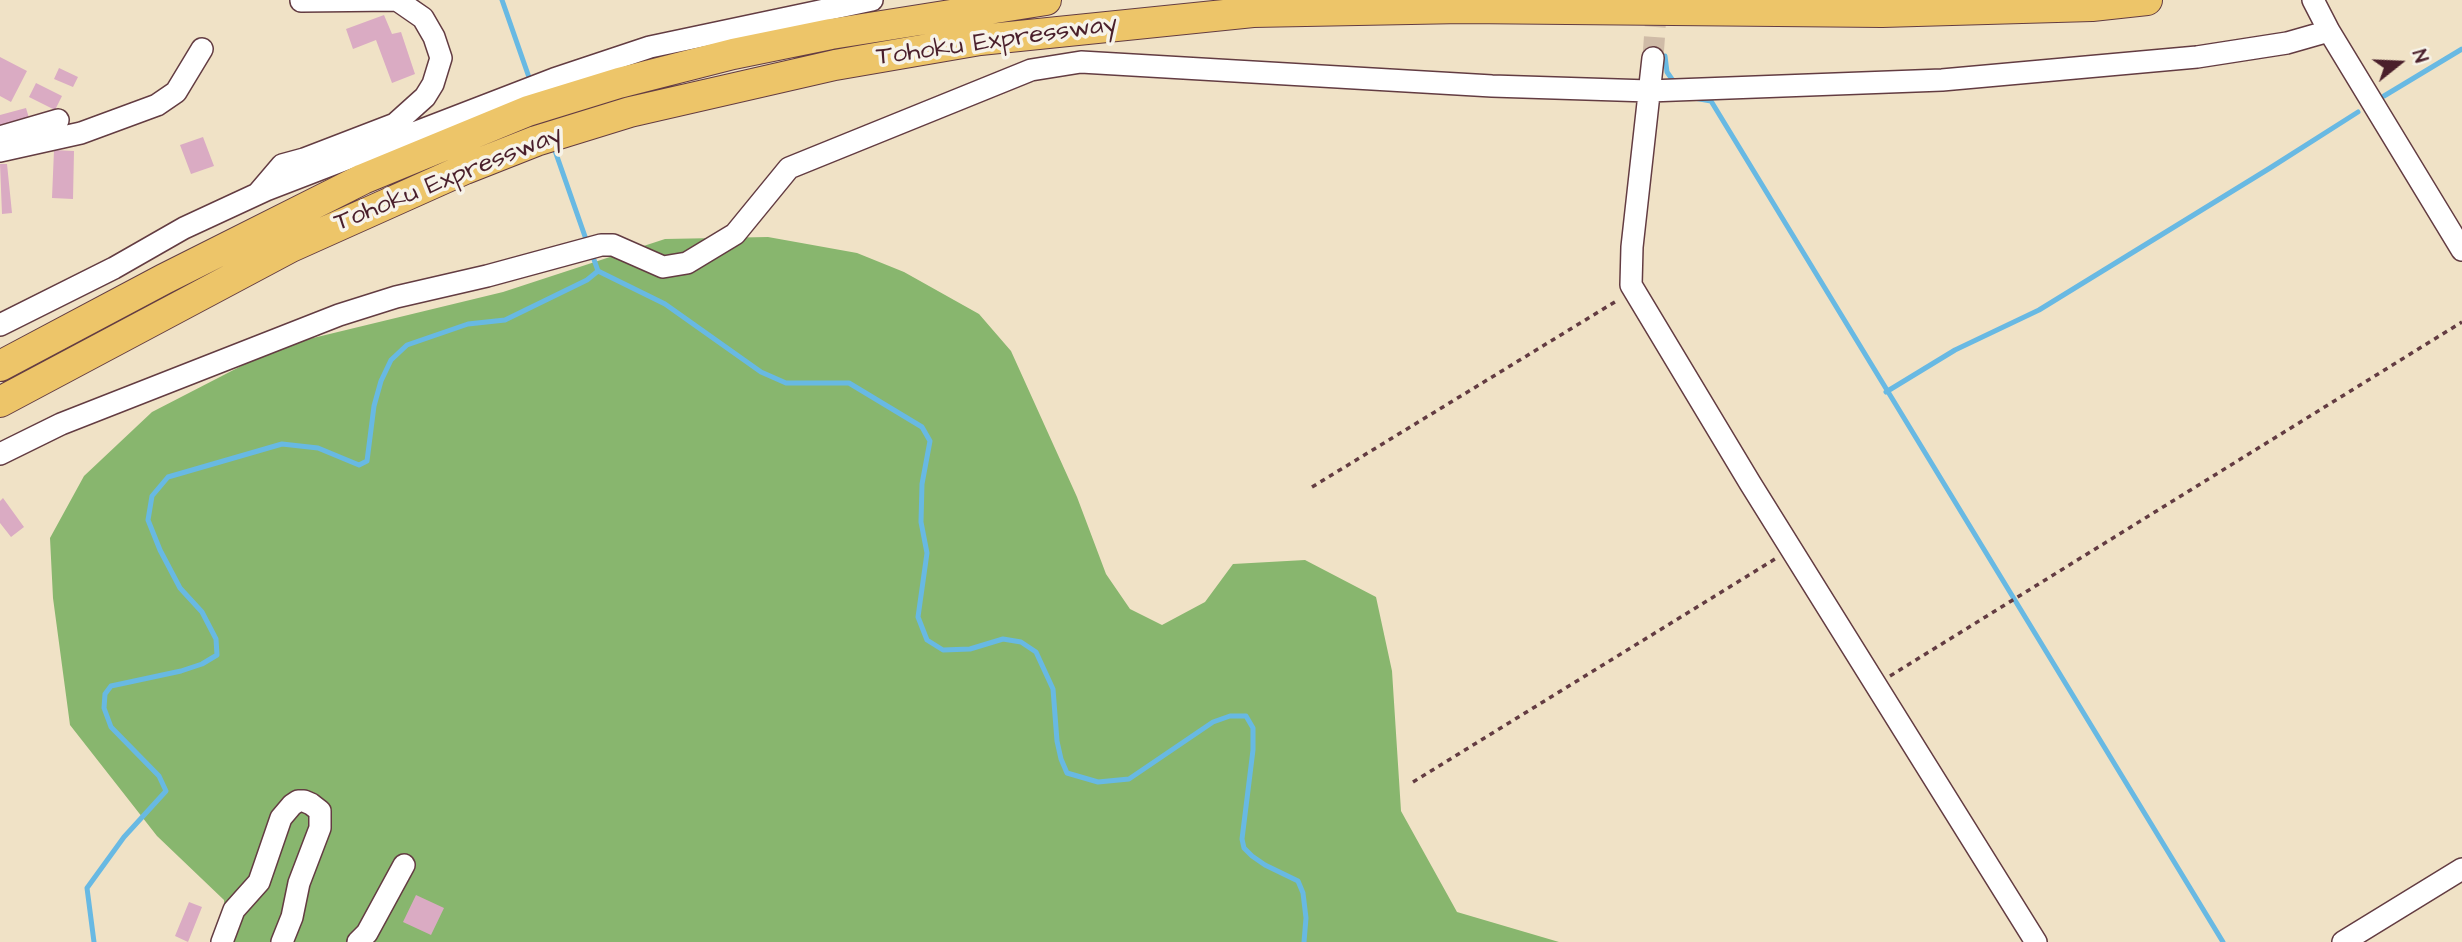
<!DOCTYPE html>
<html>
<head>
<meta charset="utf-8">
<style>
	body { margin:0 }
	#map { position:relative; width:2462px; height:942px; overflow:hidden; background:#f0e2c6; font-family:"Architects Daughter",sans-serif }
	canvas { display:block }
	.north { position:absolute; left:2364px; top:28px; width:70px; height:70px; -webkit-text-stroke:5px #f7f3e8; paint-order:stroke; rotate:72deg; font-size:19px; font-weight:700; line-height:28px; text-align:center; color:#4a1f2b }
	.north::after { content:''; display:block; margin:auto; width:24px; height:32px; background:#4a1f2b; clip-path:polygon(50% 0,100% 100%,50% 72%,0 100%) }
</style>
</head>
<body>
<div id="map">
<canvas width="2462" height="942"></canvas>
<div class="north">N</div>
</div>
<script>
const c = document.querySelector('canvas').getContext('2d');
c.lineJoin = 'round';
function fillPath(path, color) { c.fillStyle = color; c.fill(path, 'evenodd'); }
const poly = rows => new Path2D(rows.map(r => 'M' + r).join(''));
function stroke(path, color, width, dash) { c.strokeStyle = color; c.lineWidth = width; c.lineCap = dash ? 'butt' : 'round'; c.setLineDash(dash || []); c.stroke(path); }
function label(font, color, halo, rows, align = 'center') {
  c.font = font + ' "Architects Daughter",sans-serif'; c.lineWidth = 7; c.setLineDash([]); c.textBaseline = 'middle'; c.strokeStyle = halo; c.fillStyle = color; for (const [text, x, y, turn = 0] of rows) {
    c.save(); c.translate(x, y); c.rotate((+turn || 0) * Math.PI / 180); c.textAlign = isNaN(turn) ? turn : align; if (halo) c.strokeText(text, 0, 0); c.fillText(text, 0, 0); c.restore();
  }
}
fillPath(poly([
	[768,237,857,253,904,272,979,314,1011,351,1077,497,1106,574,1130,609,1162,625,1205,602,1233,564,1305,560,1376,597,1392,671,1401,811,1457,912,1559,942,226,942,224,900,157,836,70,725,53,598,50,538,84,476,152,412,280,346,503,292,665,239]
]), '#88b66e');
stroke(poly([
	[502,0,531,83],
	[1665,56,1667,72,1676,85],
	[2384,96,2462,49],
	[1694,98,1711,101,2223,942],
	[553,145,588,245],
	[592,254,598,271,665,304,761,372,786,383,849,383,922,427,930,441,922,484,921,522,927,553,918,617,927,640,943,650,970,649,1003,639,1021,642,1036,652,1053,689,1057,741,1061,759,1067,773,1098,782,1129,779,1213,722,1230,716,1246,716,1253,728,1253,750,1242,839,1244,848,1252,856,1265,865,1298,881,1303,893,1306,918,1304,942],
	[1886,392,1955,350,2039,310,2270,168,2358,112],
	[94,942,87,888,124,837,166,791,159,776,111,727,104,708,105,694,111,686,181,671,202,664,217,655,216,639,202,612,180,588,160,550,148,520,152,496,168,477,282,444,318,448,359,465,367,461,374,406,381,381,391,360,407,345,468,324,505,320,587,280,598,271]
]), '#68b9e3', 5);
fillPath(poly([
	[384,15,392,34,401,32,415,74,392,83,376,40,353,49,346,29],
	[0,57,27,71,11,102,0,96],
	[59,68,78,77,73,87,54,79],
	[36,83,62,96,55,110,29,97],
	[26,108,29,118,0,127,0,115],
	[203,137,214,166,191,174,180,145],
	[54,150,74,151,73,199,52,198],
	[0,164,7,164,12,213,2,214],
	[3,498,24,527,11,537,0,523,0,501],
	[416,895,444,908,431,935,403,922],
	[189,902,202,907,188,942,175,936]
]), '#daabc3');
stroke(poly([
	[1653,58,1657,0]
]), '#cfbba7', 21, [21, 10]);
const minor = poly([
	[2313,0,2329,31,2462,250],
	[1653,58,1632,247,1631,285,1750,483,2036,942],
	[0,137,58,120],
	[0,151,81,133,157,105,176,92,202,49],
	[259,192,282,165,304,159,395,124,425,97,433,84,441,58,434,37,423,18,397,0,301,1],
	[0,325,114,268,184,228,266,190,554,79,650,47,872,0],
	[0,454,61,424,339,315,396,297,487,276,601,245,613,245,663,267,687,263,735,234,789,168,1031,70,1081,62,1492,86,1649,91,1942,80,2197,57,2287,43,2329,31],
	[222,942,234,910,259,882,281,818,292,805,298,801,304,801,311,804,320,811,320,828,299,883,292,917,282,942],
	[358,942,367,933,404,865],
	[2343,942,2462,869]
]);
const highway = poly([
	[0,366,164,279,363,179,528,111,619,83,733,54,831,34,1046,0],
	[0,402,291,247,465,169,536,141,630,112,835,65,980,40,1253,12,1463,8,1882,12,2092,6,2147,0]
]);
stroke(minor, '#633c42', 24);
stroke(highway, '#633c42', 32);
stroke(poly([
	[1312,487,1618,300],
	[1890,676,2462,322],
	[1413,782,1775,559]
]), '#633c42', 3.5, [5, 5]);
stroke(minor, '#fff', 21);
stroke(highway, '#edc569', 30);
label('26px', '#4a1f2b', '#f7f3e8', [
	["Tohoku Expressway",997,42,-8],
	["Tohoku Expressway",449,180,-22]
]);
</script>
</body>
</html>
